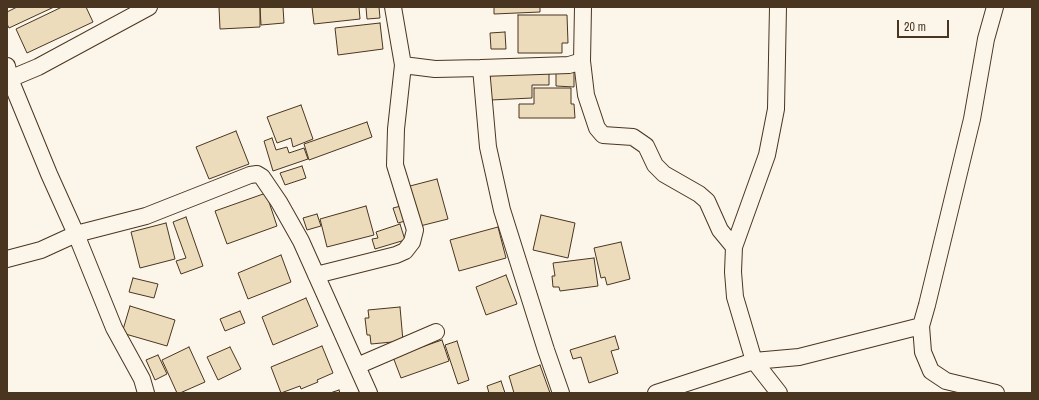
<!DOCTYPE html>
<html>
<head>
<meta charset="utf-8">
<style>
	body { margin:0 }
	#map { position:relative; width:1039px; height:400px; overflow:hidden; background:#fbf6e9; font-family:"Archivo Narrow",sans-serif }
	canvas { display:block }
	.frame { position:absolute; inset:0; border:8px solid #4a3520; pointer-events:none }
	.scale { position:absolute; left:897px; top:20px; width:52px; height:18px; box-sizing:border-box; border:2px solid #4a3520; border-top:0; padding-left:5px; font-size:12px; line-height:14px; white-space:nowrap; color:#4a3520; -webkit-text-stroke:3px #fbf6e9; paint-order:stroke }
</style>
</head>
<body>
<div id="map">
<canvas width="1039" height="400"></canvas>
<div class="frame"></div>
<div class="scale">20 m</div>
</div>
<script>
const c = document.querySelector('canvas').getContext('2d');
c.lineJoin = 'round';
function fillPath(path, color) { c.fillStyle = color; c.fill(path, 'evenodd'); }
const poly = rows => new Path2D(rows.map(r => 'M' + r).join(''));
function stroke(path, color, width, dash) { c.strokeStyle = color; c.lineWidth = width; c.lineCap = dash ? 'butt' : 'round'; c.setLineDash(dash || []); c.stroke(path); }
const building = poly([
	[17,7,54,7,9,28,7,24,7,12,17,7],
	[62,7,86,7,93,22,27,53,16,29,62,7],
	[219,7,260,7,260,27,220,29,219,7],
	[260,7,283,7,284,23,261,25,260,7],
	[312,7,359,7,360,19,314,24,312,7],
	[366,7,379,7,380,18,367,19,366,7],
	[494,7,540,7,540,12,494,14,494,7],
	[518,15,567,15,568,43,562,43,562,53,518,53,518,15],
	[380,23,383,49,338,55,335,28,380,23],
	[505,32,506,49,491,49,490,33,505,32],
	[549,70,549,85,532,85,532,98,491,100,490,72,549,70],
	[556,72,574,72,574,87,556,86,556,72],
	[534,88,571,88,571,104,574,104,575,118,519,118,519,104,534,104,534,88],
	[301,105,313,139,293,147,291,138,277,143,267,117,301,105],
	[367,122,372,137,309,160,304,144,367,122],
	[236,131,249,164,209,179,196,147,236,131],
	[272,138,276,150,287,147,289,153,304,148,308,159,273,171,264,141,272,138],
	[302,166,306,178,285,185,280,173,302,166],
	[437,179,448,219,420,226,410,186,437,179],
	[266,193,277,226,227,244,215,211,266,193],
	[405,205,409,220,398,223,393,208,405,205],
	[366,206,374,235,327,247,320,219,366,206],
	[317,214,321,226,307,230,303,218,317,214],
	[541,215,575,223,568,258,533,250,541,215],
	[186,217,203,266,181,274,176,261,186,258,173,222,186,217],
	[166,223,175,259,140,268,131,232,166,223],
	[400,224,405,240,375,249,372,239,378,238,376,232,400,224],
	[498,227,506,258,459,271,450,240,498,227],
	[621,242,630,279,607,285,605,277,601,278,594,248,621,242],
	[281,255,291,282,248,299,238,273,281,255],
	[594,258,598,286,560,291,559,287,553,287,552,276,555,276,553,263,594,258],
	[506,275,517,304,486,315,476,287,506,275],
	[133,278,158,284,154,298,129,292,133,278],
	[306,298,318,326,273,345,262,317,306,298],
	[130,306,175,320,167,346,122,333,130,306],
	[400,307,403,341,371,344,370,335,367,335,365,318,369,318,368,310,400,307],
	[240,311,245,323,225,331,220,319,240,311],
	[615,336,619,349,611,351,618,373,589,383,581,357,573,359,570,350,615,336],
	[442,340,449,361,401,378,393,357,442,340],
	[457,341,469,380,458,384,445,345,457,341],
	[322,346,333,373,317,380,318,382,301,389,300,386,281,393,271,367,322,346],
	[189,347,205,382,180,393,177,393,162,360,189,347],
	[230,347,241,369,218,380,207,357,230,347],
	[158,355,167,374,155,380,146,360,158,355],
	[540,365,550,393,514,393,509,376,540,365],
	[501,381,505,393,489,393,487,386,501,381],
	[339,390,340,393,330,393,339,390]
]);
fillPath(building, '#ecdcbc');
stroke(building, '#4a3520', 1);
const street = poly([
	[393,7,403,65,435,69,481,68,569,65,582,61],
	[583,7,582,61,586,95,597,128,603,135,633,137,646,146,655,165,664,174,699,194,707,201,720,230,734,247],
	[778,7,776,109,767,155,734,247,733,272,735,297,754,361,779,393],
	[995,7,986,39,972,119,927,305,921,326,923,352,931,371,946,381,996,393],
	[7,66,10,79,49,174,76,234,114,328,142,379,146,393],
	[481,68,488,147,502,210,546,350,561,393],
	[7,80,38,67,149,7],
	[7,259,41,250,76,234,146,216,250,175,257,174,262,177,279,202,301,241,369,393],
	[316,275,396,255,405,251,412,242,415,230,395,165,396,129,403,65],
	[357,366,436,332],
	[656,393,754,361,799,357,921,326]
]);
stroke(street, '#4a3520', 18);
stroke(street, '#fbf6e9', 16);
</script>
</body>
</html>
